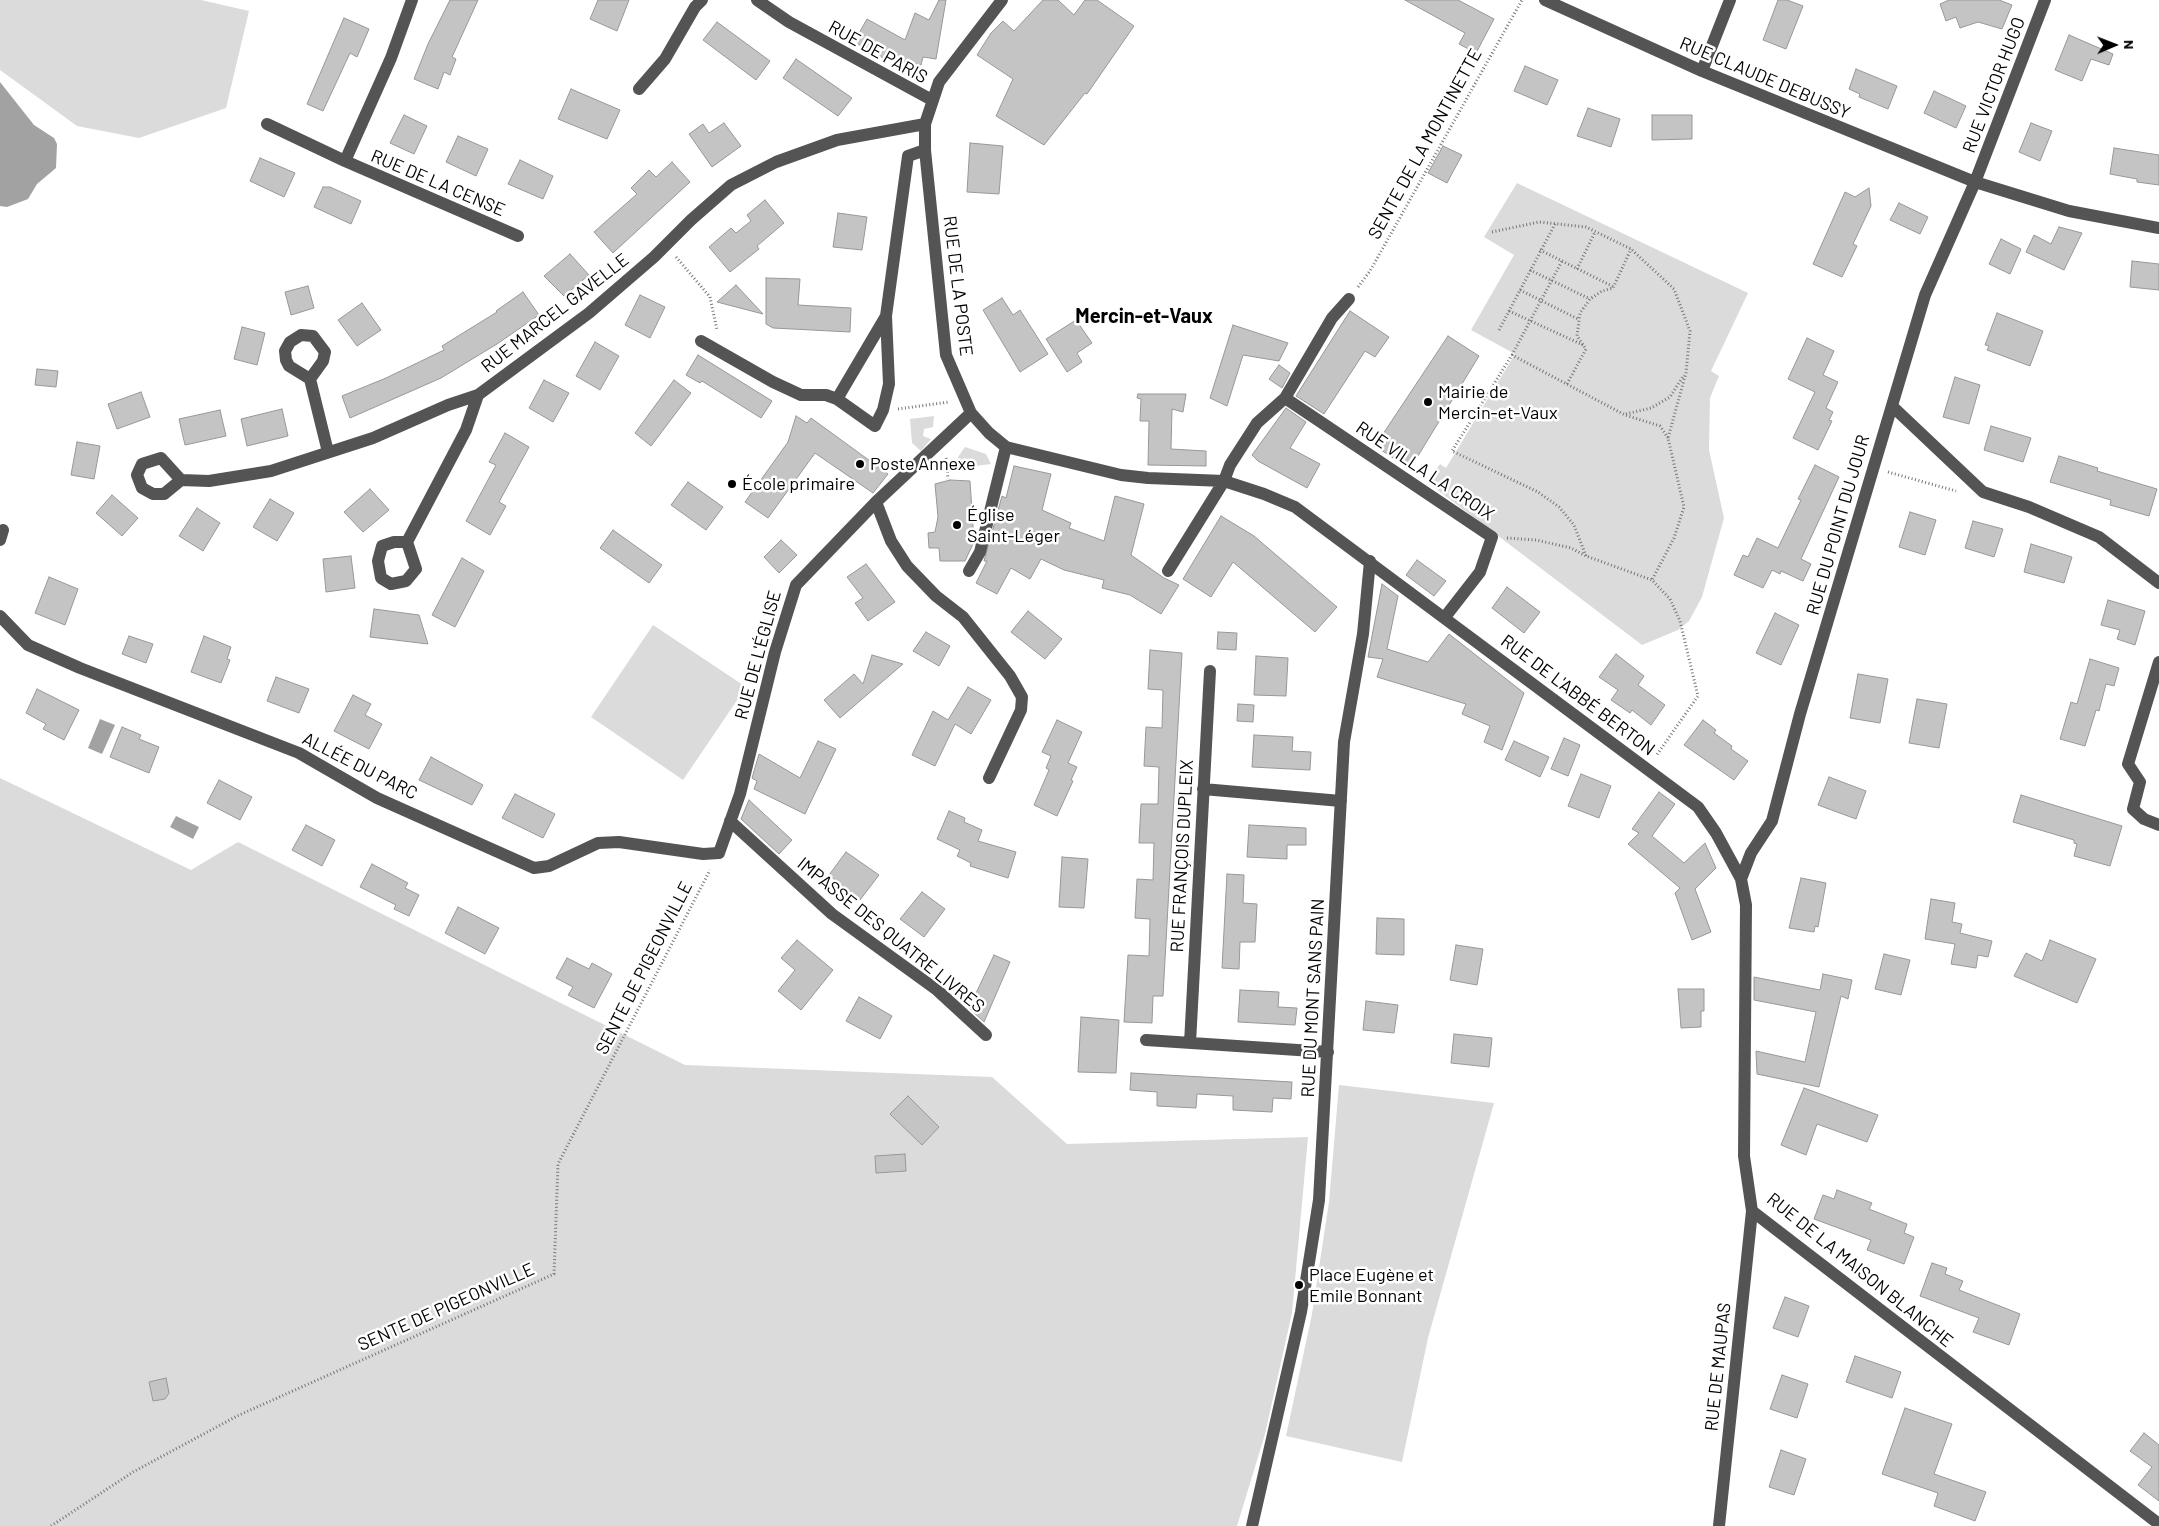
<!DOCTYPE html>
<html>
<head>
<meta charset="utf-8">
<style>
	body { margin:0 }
	#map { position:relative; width:2159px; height:1526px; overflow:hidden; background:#fff; font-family:Barlow,sans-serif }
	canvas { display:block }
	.north { position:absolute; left:2089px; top:20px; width:50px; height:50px; -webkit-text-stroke:4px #fff; paint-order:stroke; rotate:89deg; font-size:14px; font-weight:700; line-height:20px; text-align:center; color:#000 }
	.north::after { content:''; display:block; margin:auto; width:18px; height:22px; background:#000; clip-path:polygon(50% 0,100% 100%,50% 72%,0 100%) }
</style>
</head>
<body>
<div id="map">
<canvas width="2159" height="1526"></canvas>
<div class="north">N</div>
</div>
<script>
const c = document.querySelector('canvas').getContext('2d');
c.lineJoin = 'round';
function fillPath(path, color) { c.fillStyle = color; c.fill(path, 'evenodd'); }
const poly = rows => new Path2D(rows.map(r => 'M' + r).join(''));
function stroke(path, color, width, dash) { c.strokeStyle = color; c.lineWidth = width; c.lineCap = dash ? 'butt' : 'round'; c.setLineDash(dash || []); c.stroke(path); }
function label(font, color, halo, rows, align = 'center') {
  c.font = font + ' Barlow,sans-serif'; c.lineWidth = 5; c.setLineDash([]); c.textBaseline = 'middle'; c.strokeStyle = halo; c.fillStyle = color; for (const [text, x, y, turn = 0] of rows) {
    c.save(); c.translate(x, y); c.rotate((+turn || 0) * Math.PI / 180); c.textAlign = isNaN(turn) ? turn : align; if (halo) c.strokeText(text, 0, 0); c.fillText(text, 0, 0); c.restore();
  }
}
fillPath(poly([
	[0,0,201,0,249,11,226,108,139,138,77,126,0,70],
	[1517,183,1748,293,1711,371,1719,376,1710,398,1709,450,1724,518,1702,597,1689,621,1678,630,1642,645,1427,482,1440,464,1446,468,1515,354,1471,330,1514,255,1484,237],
	[934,416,933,427,924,429,923,436,931,439,921,451,912,443,910,419],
	[965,447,986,454,991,464,959,468,958,457],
	[653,625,746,687,683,780,591,717],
	[0,778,191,870,238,842,685,1065,992,1077,1067,1144,1308,1137,1292,1313,1265,1434,1237,1526,0,1526],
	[1339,1085,1494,1103,1428,1338,1402,1462,1286,1436,1312,1314,1329,1202]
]), '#dbdbdb');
fillPath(poly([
	[0,82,34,125,54,138,57,144,56,168,37,184,28,199,7,207,0,206],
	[100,719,115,725,102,754,88,748],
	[176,816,199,827,193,839,170,827]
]), '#a2a2a2');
const building = poly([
	[450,0,478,0,452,57,456,59,450,75,444,72,438,89,414,79,428,44,450,0],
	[598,0,629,0,617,31,590,19,598,0],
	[939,0,946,0,936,59,923,57,921,65,883,58,854,42,867,19,905,40,915,13,929,20,939,0],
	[1043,0,1058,0,1074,15,1085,0,1097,0,1134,26,1087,94,1085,93,1044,145,996,116,1013,79,977,55,991,33,1003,21,1014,31,1043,0],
	[1405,0,1458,0,1494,19,1476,53,1459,44,1465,33,1405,0],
	[1778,0,1787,0,1803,6,1786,49,1763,40,1778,0],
	[1949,0,1999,0,2012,5,2002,29,1978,22,1960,28,1956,17,1946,21,1940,4,1949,0],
	[344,18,369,29,357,57,350,53,323,111,307,104,344,18],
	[717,22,770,61,756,80,703,40,717,22],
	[2069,35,2113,54,2109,65,2091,59,2082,81,2055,70,2069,35],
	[796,59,852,98,838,116,783,78,796,59],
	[1525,66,1558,80,1547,105,1514,91,1525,66],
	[1856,69,1897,86,1888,109,1859,97,1860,94,1849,89,1856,69],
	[571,89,620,110,607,139,558,119,571,89],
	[1934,91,1966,106,1956,128,1924,113,1934,91],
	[1588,108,1620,119,1611,147,1577,136,1588,108],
	[404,115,427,126,414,154,390,143,404,115],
	[1652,115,1692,115,1692,139,1652,140,1652,115],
	[724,123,741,146,712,167,689,134,703,124,709,133,724,123],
	[2031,123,2052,131,2040,161,2019,152,2031,123],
	[458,136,488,149,476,176,446,162,458,136],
	[970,143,1003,146,999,194,967,192,970,143],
	[1443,146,1462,155,1447,183,1428,173,1443,146],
	[2114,148,2159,155,2159,185,2137,182,2137,179,2110,174,2114,148],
	[260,158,295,173,284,197,250,181,260,158],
	[520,160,553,176,543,199,508,184,520,160],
	[672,162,690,182,613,253,594,232,637,194,631,188,649,170,656,177,672,162],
	[323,187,330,187,361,201,351,224,314,207,323,187],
	[1869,188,1871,206,1853,244,1857,246,1842,277,1813,264,1845,192,1855,197,1869,188],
	[765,200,784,223,757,246,759,249,730,272,709,247,731,228,736,233,751,221,747,215,765,200],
	[1899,203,1928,217,1920,234,1890,220,1899,203],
	[838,213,867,217,862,250,833,247,838,213],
	[2059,227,2082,233,2064,270,2026,252,2034,235,2051,244,2059,227],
	[2001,239,2021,249,2010,274,1989,264,2001,239],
	[570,254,589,275,564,296,544,276,570,254],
	[2132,261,2159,264,2159,290,2130,287,2132,261],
	[766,278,800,279,798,305,851,308,850,332,773,328,766,324,766,278],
	[736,285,763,314,717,302,736,285],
	[308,286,314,308,291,315,285,292,308,286],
	[523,292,539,315,497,344,441,378,350,418,342,396,386,378,444,350,442,346,497,312,496,311,523,292],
	[640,295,665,307,650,338,625,325,640,295],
	[1002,298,1013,315,1020,310,1048,354,1020,372,983,310,1002,298],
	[362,303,381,330,357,346,338,320,362,303],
	[1350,311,1389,337,1375,357,1365,351,1324,414,1296,396,1350,311],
	[1997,313,2043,331,2030,366,1987,350,1989,346,1985,345,1997,313],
	[1076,320,1092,343,1077,353,1082,362,1067,372,1046,339,1076,320],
	[1233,325,1288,343,1279,361,1243,355,1227,406,1210,398,1233,325],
	[242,327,265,333,257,365,234,359,242,327],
	[1448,336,1479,356,1410,469,1375,446,1448,336],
	[1807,338,1834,351,1823,375,1838,382,1826,408,1833,412,1829,420,1832,421,1818,450,1793,438,1815,392,1788,379,1807,338],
	[595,342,619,356,600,390,576,376,595,342],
	[698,355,772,401,761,418,702,381,700,383,686,375,698,355],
	[1279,365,1290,373,1282,388,1269,379,1279,365],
	[37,369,58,371,56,387,35,385,37,369],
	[1955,377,1980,385,1969,424,1943,417,1955,377],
	[544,380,569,393,553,422,529,408,544,380],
	[674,380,691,393,651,446,635,433,674,380],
	[141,392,150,417,117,429,108,404,141,392],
	[1138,394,1186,394,1183,412,1172,409,1171,449,1206,451,1206,466,1148,465,1149,421,1140,421,1141,399,1137,398,1138,394],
	[1286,408,1306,422,1290,448,1320,464,1307,488,1258,461,1252,455,1286,408],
	[282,409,288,436,247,446,241,419,282,409],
	[220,410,226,436,185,445,179,419,220,410],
	[796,416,807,423,811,418,888,474,873,493,815,453,768,518,745,502,788,442,796,416],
	[1991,426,2031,438,2023,462,1984,450,1991,426],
	[505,433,529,447,499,502,506,506,490,535,466,521,496,465,489,462,505,433],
	[77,442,100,446,94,479,71,475,77,442],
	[2059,456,2098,468,2097,471,2157,489,2149,516,2110,505,2111,500,2050,482,2059,456],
	[1815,465,1839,477,1801,559,1811,564,1803,581,1781,571,1780,574,1772,570,1763,588,1734,575,1743,555,1748,557,1757,538,1778,548,1801,500,1798,499,1815,465],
	[1014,466,1051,474,1042,510,1071,523,1069,528,1104,541,1115,496,1144,504,1131,555,1164,578,1179,585,1161,614,1130,595,1102,588,1104,580,1064,570,1041,559,1030,579,1011,568,997,594,976,583,987,561,984,561,1002,496,1006,498,1014,466],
	[950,480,970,481,974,542,965,561,940,561,939,548,929,548,928,533,935,532,938,517,935,484,950,480],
	[688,482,723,507,706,530,671,505,688,482],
	[370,489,389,510,363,532,344,512,370,489],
	[112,495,138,518,122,536,96,513,112,495],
	[270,499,294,513,277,541,253,527,270,499],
	[197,508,220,523,203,551,179,536,197,508],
	[1910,512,1936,520,1925,555,1899,547,1910,512],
	[1221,516,1254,536,1337,607,1315,632,1233,562,1211,597,1183,579,1221,516],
	[1973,521,2003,529,1994,557,1965,548,1973,521],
	[613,530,662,565,649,583,600,548,613,530],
	[781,540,797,555,779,573,764,557,781,540],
	[2031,544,2072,557,2064,583,2024,572,2031,544],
	[351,556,355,588,326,592,323,559,351,556],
	[462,558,484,571,455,627,432,615,462,558],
	[1417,560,1446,581,1434,596,1406,575,1417,560],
	[866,564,895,602,868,621,855,603,863,598,847,577,866,564],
	[49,577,78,589,65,625,35,613,49,577],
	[1382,584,1398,596,1387,649,1428,662,1449,634,1524,693,1502,750,1484,742,1490,726,1462,714,1466,704,1377,677,1383,659,1368,657,1382,584],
	[1507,587,1540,612,1524,633,1492,608,1507,587],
	[2108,600,2145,611,2135,645,2117,639,2120,630,2101,625,2108,600],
	[374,609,419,615,428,644,370,637,374,609],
	[1028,611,1062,639,1045,659,1011,632,1028,611],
	[1775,613,1799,625,1781,665,1756,653,1775,613],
	[926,632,950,646,939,666,913,651,926,632],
	[1218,632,1237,633,1236,650,1217,649,1218,632],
	[129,636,153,644,146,663,122,654,129,636],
	[204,636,231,647,227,659,230,660,221,683,191,672,204,636],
	[1150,650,1182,653,1163,996,1153,996,1152,1023,1124,1022,1128,955,1149,956,1150,919,1135,918,1137,879,1153,880,1154,843,1139,843,1141,804,1158,804,1159,767,1144,766,1146,727,1162,728,1163,690,1148,689,1150,650],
	[1616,654,1644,676,1638,685,1665,705,1651,725,1632,710,1630,713,1611,700,1618,690,1599,677,1616,654],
	[872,655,903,664,840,718,824,700,854,674,863,684,872,655],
	[1256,656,1288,658,1286,696,1254,695,1256,656],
	[2090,659,2119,668,2114,686,2106,684,2099,711,2096,710,2085,746,2060,739,2071,702,2077,704,2090,659],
	[1858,674,1888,679,1880,723,1850,718,1858,674],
	[276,677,309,689,299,713,267,701,276,677],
	[968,687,991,700,971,734,955,724,935,766,912,755,933,711,948,720,968,687],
	[37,689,79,710,64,740,43,729,46,724,26,713,37,689],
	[353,695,371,704,365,715,382,724,369,749,334,731,353,695],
	[1917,699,1947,704,1939,748,1909,743,1917,699],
	[1238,704,1254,705,1253,722,1237,721,1238,704],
	[1057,720,1082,732,1068,763,1077,767,1071,780,1073,781,1057,816,1034,805,1049,770,1046,768,1051,756,1042,752,1057,720],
	[1703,720,1716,730,1714,733,1732,746,1731,749,1748,761,1734,780,1684,745,1703,720],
	[122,727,141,735,139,739,159,747,149,773,110,757,122,727],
	[1254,735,1293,737,1292,751,1311,752,1310,770,1252,767,1254,735],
	[1564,738,1580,745,1568,776,1551,769,1564,738],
	[818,741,836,749,805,814,754,789,757,781,752,778,759,754,800,778,818,741],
	[1514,741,1549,757,1540,777,1505,760,1514,741],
	[431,757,483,785,472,805,419,780,431,757],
	[1581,774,1611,786,1599,818,1568,806,1581,774],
	[1829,777,1866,791,1856,819,1818,805,1829,777],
	[219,780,252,797,240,820,207,803,219,780],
	[1659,792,1675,804,1652,836,1684,863,1705,843,1716,868,1695,889,1711,932,1692,940,1675,893,1680,888,1628,844,1639,833,1632,829,1659,792],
	[515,794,555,814,543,838,502,818,515,794],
	[2021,795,2122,826,2110,866,2074,856,2077,844,2074,843,2074,840,2013,822,2021,795],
	[749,800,792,840,779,854,741,819,749,800],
	[949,811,965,818,964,822,982,830,978,841,1016,852,1008,878,970,866,971,863,957,856,960,850,937,839,949,811],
	[306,825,335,840,322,866,292,850,306,825],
	[1249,825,1306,828,1306,845,1287,845,1287,859,1247,857,1249,825],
	[846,852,879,875,860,900,829,875,846,852],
	[1062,857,1088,859,1084,908,1059,907,1062,857],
	[372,864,408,883,405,888,419,895,409,916,394,909,396,905,360,887,372,864],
	[1227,874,1244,875,1243,903,1257,904,1255,942,1240,942,1239,969,1222,968,1227,874],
	[1801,878,1826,883,1818,927,1815,926,1814,932,1789,928,1801,878],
	[922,892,945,909,924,937,900,919,922,892],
	[1931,899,1955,903,1952,922,1962,924,1960,933,1992,941,1988,957,1978,955,1976,968,1951,964,1955,944,1925,939,1931,899],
	[458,907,499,928,485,954,445,933,458,907],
	[1377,918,1404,919,1404,955,1376,954,1377,918],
	[797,940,833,970,801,1010,778,991,795,970,781,958,797,940],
	[2050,940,2096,959,2077,1003,2014,976,2026,953,2042,961,2050,940],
	[1456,945,1483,949,1477,985,1450,980,1456,945],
	[1884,954,1910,960,1901,995,1875,989,1884,954],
	[994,955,1010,962,984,1022,969,1008,994,955],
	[567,958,589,969,592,963,612,974,594,1008,568,995,573,987,556,978,567,958],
	[1823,974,1852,980,1848,999,1841,996,1819,1087,1757,1074,1756,1051,1805,1062,1816,1012,1754,1000,1754,977,1820,990,1823,974],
	[1678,989,1704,989,1704,1011,1701,1011,1701,1027,1681,1028,1678,989],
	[1240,990,1279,992,1278,1007,1297,1008,1295,1025,1238,1022,1240,990],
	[859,997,892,1016,880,1039,846,1021,859,997],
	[1366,1001,1398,1005,1394,1033,1363,1030,1366,1001],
	[1081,1017,1119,1020,1116,1073,1078,1072,1081,1017],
	[1454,1034,1492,1038,1489,1067,1451,1063,1454,1034],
	[1131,1073,1292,1082,1291,1099,1273,1098,1272,1112,1233,1110,1233,1096,1197,1094,1196,1108,1157,1106,1157,1092,1130,1090,1131,1073],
	[1804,1088,1878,1115,1867,1142,1817,1124,1806,1155,1781,1145,1804,1088],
	[908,1096,939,1127,922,1145,890,1114,908,1096],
	[905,1154,906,1171,876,1173,875,1156,905,1154],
	[1837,1190,1872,1203,1869,1209,1907,1224,1904,1233,1914,1237,1904,1264,1867,1250,1871,1240,1814,1219,1823,1195,1834,1199,1837,1190],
	[1932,1263,1947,1268,1945,1274,1963,1281,1959,1290,2020,1314,2009,1345,1973,1332,1979,1318,1920,1296,1932,1263],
	[1785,1297,1809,1306,1798,1337,1773,1328,1785,1297],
	[1855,1356,1901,1372,1892,1398,1846,1382,1855,1356],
	[1782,1375,1808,1384,1797,1418,1770,1409,1782,1375],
	[166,1378,169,1393,165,1399,153,1401,149,1382,166,1378],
	[1905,1408,1952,1424,1934,1474,1986,1492,1975,1521,1934,1506,1938,1493,1882,1474,1905,1408],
	[2144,1433,2159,1445,2159,1501,2138,1485,2152,1467,2130,1451,2144,1433],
	[1781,1450,1806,1459,1794,1495,1769,1487,1781,1450]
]);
fillPath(building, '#c4c4c4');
stroke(building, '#989898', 1);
stroke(poly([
	[1492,232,1539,222,1586,227,1631,249,1674,289,1690,331,1686,373,1668,438,1684,507,1674,538,1652,580],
	[1540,250,1614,287],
	[676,257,710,297,717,330],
	[1577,269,1595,232],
	[1530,270,1590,299],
	[1358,287,1370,271,1522,0],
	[1520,290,1578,319],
	[1509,311,1583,345],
	[1499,330,1555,224],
	[1512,355,1562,261],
	[1567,384,1586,349,1577,336,1580,313,1590,299,1602,291,1613,288,1631,249],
	[898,409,949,402],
	[1626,414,1651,408,1670,397,1684,375],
	[946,458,948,479],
	[1888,472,1956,491],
	[1507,538,1536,540,1571,548,1586,556,1652,580,1670,599,1680,621,1698,696,1656,756],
	[1586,556,1574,525,1559,507,1538,492,1452,451,1512,355,1625,415,1660,426,1668,438],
	[51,1526,133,1472,237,1416,554,1274,558,1164,710,870]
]), '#767676', 3, [1, 2.5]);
stroke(poly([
	[412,0,391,58,345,161,518,236],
	[757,0,789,22,932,100],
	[1002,0,939,82,925,124,925,150,946,355,971,413,989,433,1006,447,1121,475,1148,478,1224,481,1264,494,1295,507,1698,807,1716,833,1741,879,1746,905,1744,1156,1752,1211,2159,1524],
	[1545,0,1702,71,1975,182,2069,211,2159,228],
	[1702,71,1730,0],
	[639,89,665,59,695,7,702,0],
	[267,124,345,161],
	[886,316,837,399,875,426,883,410,889,384,886,316,908,156,925,150],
	[701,341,773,382,801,395,826,395,837,399],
	[310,379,289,366,286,360,285,351,290,342,301,335,313,336,325,352,323,361,310,379,328,452],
	[1285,398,1492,537,1480,572,1445,617],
	[1892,406,1983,492,2029,507,2099,537,2159,583],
	[181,480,164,494,153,494,142,488,137,475,142,464,161,458,181,480,209,481,271,471,373,438,448,405,478,395,589,313,654,257,691,220,731,185,776,162,837,140,925,124],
	[876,502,891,541,907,566,936,596,963,617,1010,676,1022,697,1021,710,989,778],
	[0,540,3,530],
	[407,542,416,569,406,581,391,584,381,578,378,561,382,546,394,542,407,542,466,430,478,395],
	[969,571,980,552,1006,447],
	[1168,571,1224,481,1230,465,1257,423,1285,398,1332,318,1349,299],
	[0,616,28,645,80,668,299,753,377,798,534,868,549,866,598,843,619,842,703,854,719,853,740,794,775,652,796,585,876,502,971,413],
	[2159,662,2128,764,2140,782,2133,809,2144,819,2159,825],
	[1203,789,1341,801],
	[730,821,832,914,937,990,986,1035],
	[1741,879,1751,853,1772,821,1800,714,1925,295,1975,182,2045,0],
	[1146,1040,1328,1052],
	[1190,1043,1210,671],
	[1252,1526,1301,1312,1319,1200,1344,742,1363,634,1370,561],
	[1719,1526,1752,1211]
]), '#545454', 12);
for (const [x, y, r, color] of [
	[1428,402,5,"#000"],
	[860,464,5,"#000"],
	[732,484,5,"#000"],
	[957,525,5,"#000"],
	[1299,1285,5,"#000"]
]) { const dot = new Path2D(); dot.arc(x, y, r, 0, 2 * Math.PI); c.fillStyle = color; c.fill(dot); stroke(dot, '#fff', 2); }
label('18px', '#000', '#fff', [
	["RUE DE PARIS",878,52,29],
	["RUE CLAUDE DEBUSSY",1765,78,23],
	["RUE VICTOR HUGO",1994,85,-69],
	["SENTE DE LA MONTINETTE",1425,144,-61],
	["RUE DE LA CENSE",438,183,23],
	["RUE DE LA POSTE",958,286,83],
	["RUE MARCEL GAVELLE",555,313,-38],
	["RUE VILLA LA CROIX",1425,471,34],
	["RUE DU POINT DU JOUR",1838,525,-74],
	["RUE DE L'ÉGLISE",758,655,-75],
	["RUE DE L'ABBÉ BERTON",1578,695,37],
	["ALLÉE DU PARC",360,766,27],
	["RUE FRANÇOIS DUPLEIX",1182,856,-87],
	["IMPASSE DES QUATRE LIVRES",891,935,39],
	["SENTE DE PIGEONVILLE",644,968,-63],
	["RUE DU MONT SANS PAIN",1313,998,-87],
	["RUE DE LA MAISON BLANCHE",1860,1270,39],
	["SENTE DE PIGEONVILLE",446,1307,-24],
	["RUE DE MAUPAS",1718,1367,-84]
]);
label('18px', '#000', '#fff', [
	["Mairie de",1438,392],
	["Mercin-et-Vaux",1438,413],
	["Poste Annexe",870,464],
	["École primaire",742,484],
	["Église",967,515],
	["Saint-Léger",967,536],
	["Place Eugène et",1309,1275],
	["Emile Bonnant",1309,1296]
], 'left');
label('bold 20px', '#000', '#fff', [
	["Mercin-et-Vaux",1144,316]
]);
</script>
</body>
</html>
